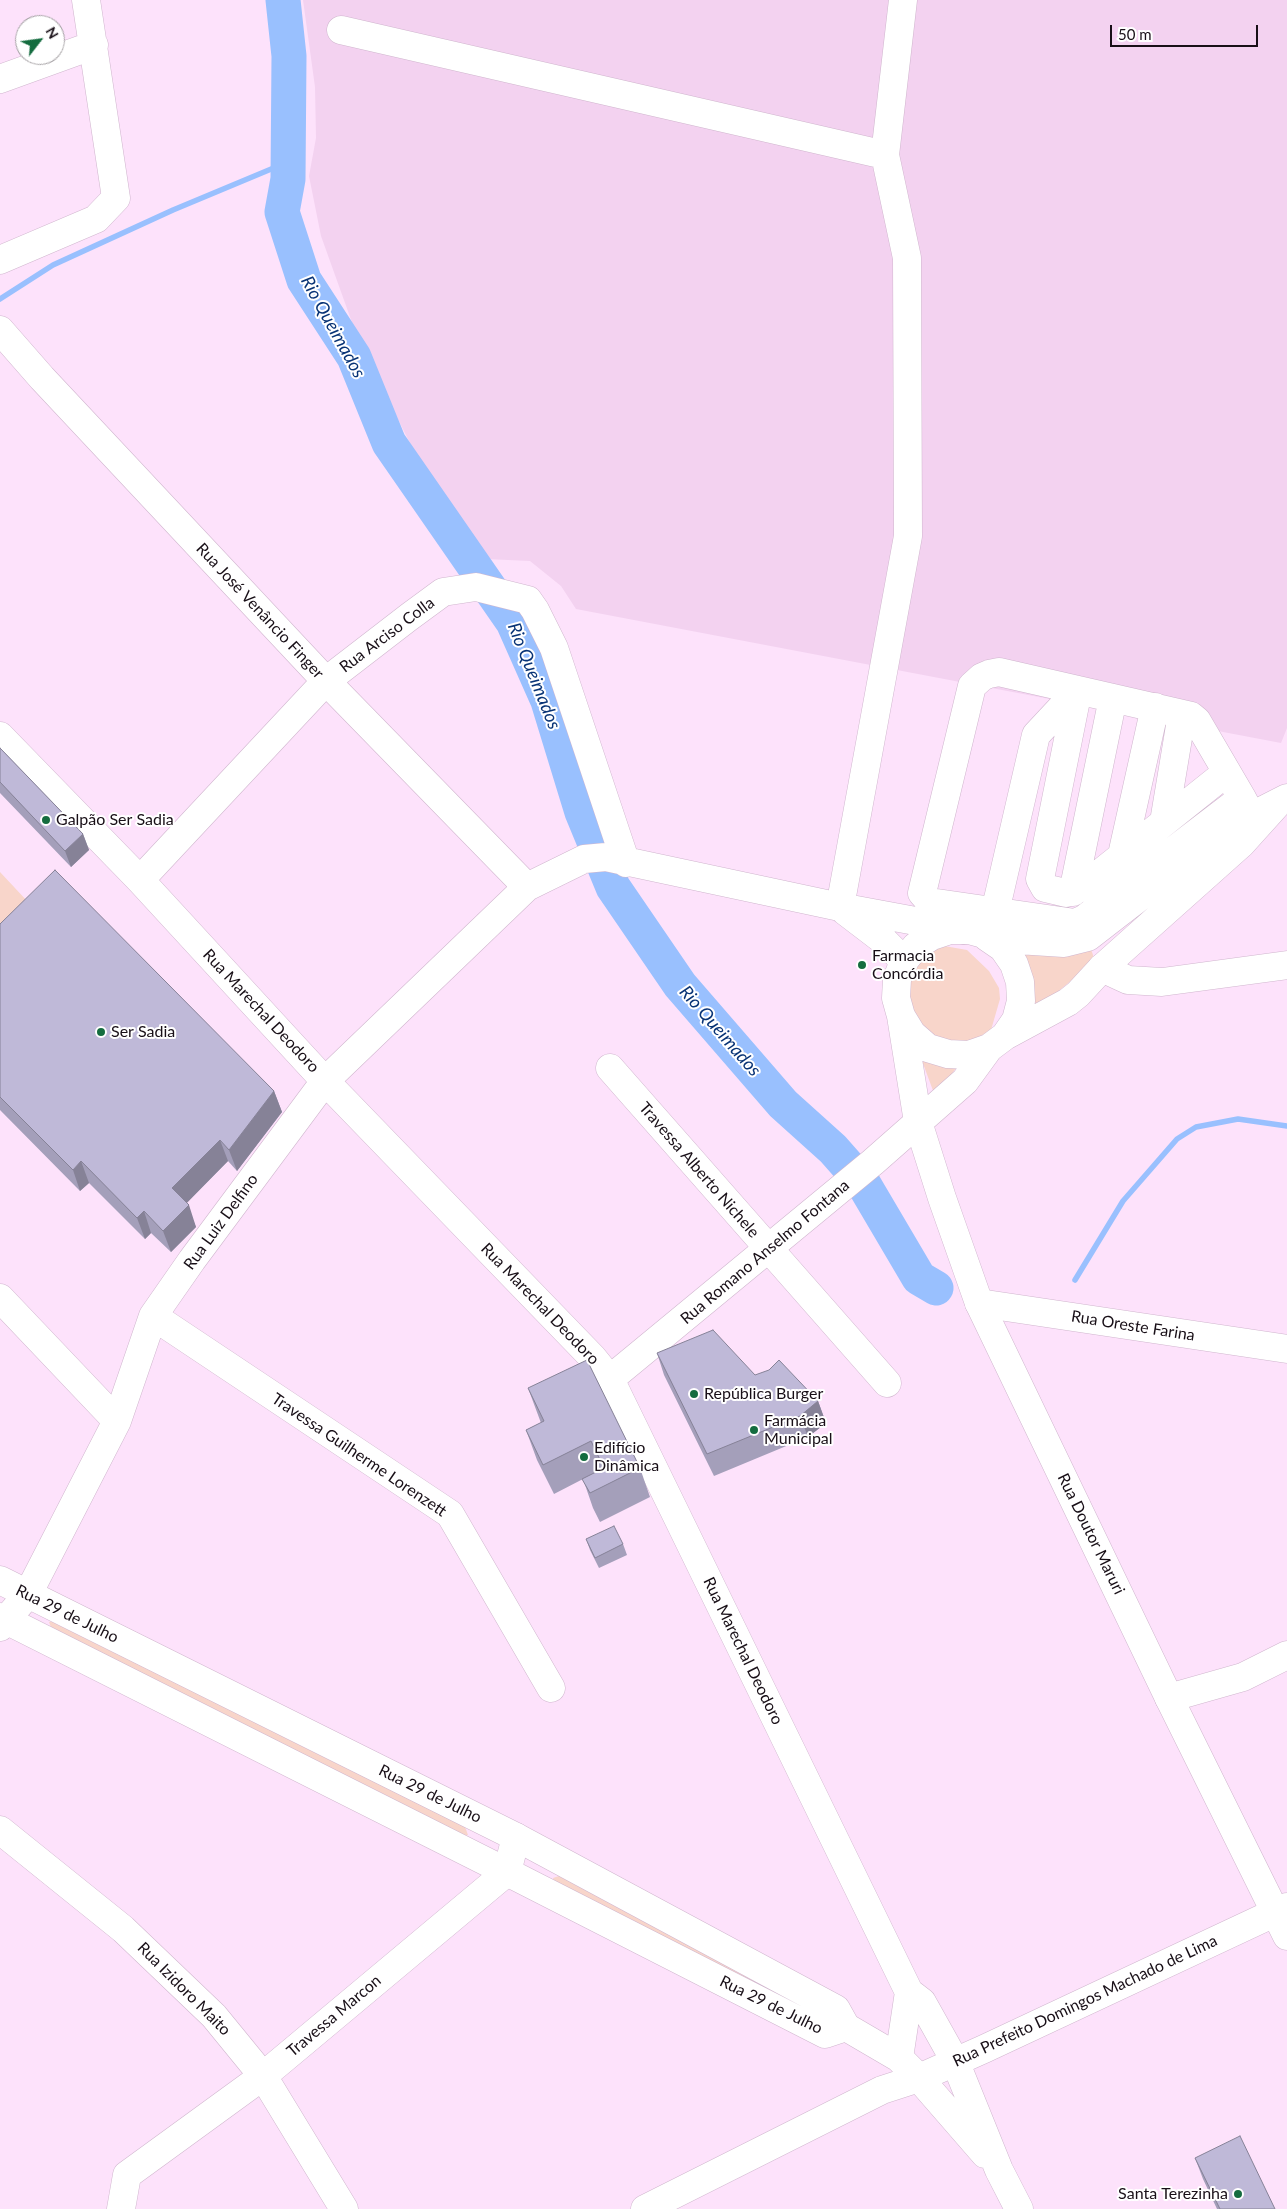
<!DOCTYPE html>
<html>
<head>
<meta charset="utf-8">
<style>
	body { margin:0 }
	#map { position:relative; width:1287px; height:2209px; overflow:hidden; background:#fde2fb; font-family:Lato,sans-serif }
	canvas { display:block }
	.north { position:absolute; left:15px; top:15px; width:50px; height:50px; box-sizing:border-box; background:#fff; border:1px solid #a39fa2; border-radius:50%; rotate:60deg; font-size:14px; font-weight:700; line-height:20px; text-align:center; color:#180f17 }
	.north::after { content:''; display:block; margin:auto; width:18px; height:22px; background:#146c3f; clip-path:polygon(50% 0,100% 100%,50% 72%,0 100%) }
	.scale { position:absolute; left:1110px; top:25px; width:148px; height:22px; box-sizing:border-box; border:2px solid #180f17; border-top:0; padding-left:6px; font-size:15px; line-height:18px; white-space:nowrap; color:#180f17; -webkit-text-stroke:4px #fff; paint-order:stroke }
</style>
</head>
<body>
<div id="map">
<canvas width="1287" height="2209"></canvas>
<div class="north">N</div>
<div class="scale">50 m</div>
</div>
<script>
const c = document.querySelector('canvas').getContext('2d');
c.lineJoin = 'round';
function fillPath(path, color) { c.fillStyle = color; c.fill(path, 'evenodd'); }
const poly = rows => new Path2D(rows.map(r => 'M' + r).join(''));
function stroke(path, color, width, dash) { c.strokeStyle = color; c.lineWidth = width; c.lineCap = dash ? 'butt' : 'round'; c.setLineDash(dash || []); c.stroke(path); }
function label(font, color, halo, rows, align = 'center') {
  c.font = font + ' Lato,sans-serif'; c.lineWidth = 4; c.setLineDash([]); c.textBaseline = 'middle'; c.strokeStyle = halo; c.fillStyle = color; for (const [text, x, y, turn = 0] of rows) {
    c.save(); c.translate(x, y); c.rotate((+turn || 0) * Math.PI / 180); c.textAlign = isNaN(turn) ? turn : align; if (halo) c.strokeText(text, 0, 0); c.fillText(text, 0, 0); c.restore();
  }
}
fillPath(poly([
	[303,0,1287,0,1287,728,1281,743,576,609,561,586,530,561,486,559,417,457,359,342,321,236,309,176,316,138,315,87]
]), '#f3d2f0');
fillPath(poly([
	[0,872,29,903,0,931],
	[933,944,967,950,989,971,999,988,1000,999,991,1030,964,1046,931,1037,918,1019,911,1004,907,981,912,965],
	[1091,949,1095,961,1038,1008,1031,1007,1022,954],
	[918,1050,960,1063,935,1096],
	[61,1618,463,1821,468,1835,456,1838,53,1633,49,1622],
	[565,1874,830,2019,818,2023,557,1888,553,1878]
]), '#f8d5ca');
stroke(poly([
	[0,299,53,265,173,210,288,162],
	[1075,1280,1123,1201,1177,1139,1196,1127,1238,1119,1287,1126]
]), '#99c0fe', 5.5);
stroke(poly([
	[283,0,289,56,288,179,282,212,304,280,354,357,389,443,513,622,548,701,582,812,613,887,680,985,783,1104,833,1149,863,1183,919,1278,936,1288]
]), '#99c0fe', 35);
const minor = poly([
	[341,30,885,155],
	[0,79,94,45],
	[0,260,96,219,116,198,86,0],
	[0,330,42,378,326,681,527,887],
	[0,736,140,880,325,1081,593,1358,610,1379],
	[1242,798,1084,919,1075,923,930,902,922,893,972,686,982,677,989,674,999,672,1191,716,1197,721,1242,798,1252,817],
	[1164,822,1182,714],
	[1122,855,1155,707],
	[140,880,326,681,409,617,443,592,476,587,528,600,535,610,554,648,626,863],
	[1073,892,1113,698],
	[840,907,908,536,907,258,885,155,903,0],
	[845,911,883,940,904,961],
	[995,912,1036,735,1078,690,1040,879,1045,888,1066,893,1083,887,1227,772],
	[1102,968,1128,980,1162,982,1287,965],
	[610,1068,887,1383],
	[0,1298,117,1421],
	[979,1303,1287,1349],
	[153,1316,450,1514,551,1688],
	[0,1627,28,1594,117,1421,153,1316,192,1260,325,1081,527,887,584,859,606,857,840,907,964,930],
	[1169,1698,1243,1677,1287,1655],
	[0,1830,123,1929,214,2016,263,2076,344,2209],
	[121,2209,127,2175,263,2076,507,1872,516,1837],
	[645,2209,882,2090,919,2078,984,2049,1287,1907]
]);
const major = poly([
	[1278,803,1241,844,1102,968,1078,994,1068,1002,1005,1036,989,1048,969,1055,948,1054,928,1048,912,1034,901,1016,896,998,897,979,904,961,916,946,932,936,950,930,969,930,1002,939,1064,943,1088,937,1230,827,1287,798],
	[987,937,1003,948,1014,964,1020,982,1021,1001,1016,1020,1005,1036],
	[901,1016,918,1122,942,1198,979,1303,1169,1698,1287,1936],
	[989,1048,965,1081,873,1162,610,1379,909,1992,922,2002,955,2061,999,2170,1019,2209],
	[0,1580,516,1837,836,2009,846,2027,899,2058,919,2078,985,2154],
	[0,1617,507,1872,825,2034,846,2027],
	[899,2058,909,1992]
]);
stroke(minor, '#d0b6ce', 29);
stroke(major, '#d0b6ce', 29);
stroke(minor, '#fff', 28);
stroke(major, '#fff', 28);
fillPath(poly([
	[0,748,83,834,89,850,71,867,0,793],
	[0,924,274,1091,282,1112,237,1171,228,1161,186,1203,196,1227,171,1252,151,1233,145,1239,89,1183,80,1191,0,1110],
	[657,1353,755,1375,818,1401,826,1423,808,1437,714,1476,664,1375],
	[528,1388,640,1468,650,1497,600,1522,593,1508,583,1479,554,1494,537,1460,526,1430,541,1423],
	[586,1539,623,1544,627,1555,599,1568,590,1550],
	[1195,2158,1275,2209,1217,2209,1203,2179]
]), '#a49fba');
fillPath(poly([
	[83,834,89,850,71,867,65,851],
	[274,1091,282,1112,237,1171,229,1150],
	[220,1140,228,1161,180,1210,172,1188],
	[81,1161,89,1183,80,1191,73,1170],
	[189,1205,196,1227,171,1252,163,1231],
	[144,1211,151,1233,145,1239,137,1218],
	[818,1401,826,1423,808,1437,800,1416]
]), '#868297');
const building = poly([
	[0,748,83,834,65,851,0,782,0,748],
	[55,870,274,1091,229,1150,220,1140,172,1188,189,1205,163,1231,144,1211,137,1218,81,1161,73,1170,0,1097,0,924,55,870],
	[713,1330,755,1375,769,1370,779,1360,818,1401,800,1416,707,1454,657,1353,713,1330],
	[587,1360,640,1468,590,1493,582,1479,604,1468,591,1441,543,1465,526,1430,544,1421,528,1388,587,1360],
	[614,1526,623,1544,595,1558,586,1539,614,1526],
	[1240,2136,1275,2209,1220,2209,1195,2158,1240,2136]
]);
fillPath(building, '#bfb9d8');
stroke(building, '#868297', 1);
for (const [x, y, r, color] of [
	[46,820,5,"#146c3f"],
	[862,965,5,"#146c3f"],
	[101,1032,5,"#146c3f"],
	[694,1394,5,"#146c3f"],
	[754,1430,5,"#146c3f"],
	[584,1457,5,"#146c3f"],
	[1238,2194,5,"#146c3f"]
]) { const dot = new Path2D(); dot.arc(x, y, r, 0, 2 * Math.PI); c.fillStyle = color; c.fill(dot); stroke(dot, '#fff', 2); }
label('16px', '#180f17', '#fff', [
	["Rua José Venâncio Finger",260,611,47],
	["Rua Arciso Colla",387,635,-37],
	["Rua Marechal Deodoro",261,1011,47],
	["Travessa Alberto Nichele",699,1170,49],
	["Rua Luiz Delfino",221,1222,-54],
	["Rua Romano Anselmo Fontana",765,1252,-40],
	["Rua Marechal Deodoro",540,1304,46],
	["Rua Oreste Farina",1133,1326,9],
	["Travessa Guilherme Lorenzett",359,1455,34],
	["Rua Doutor Maruri",1091,1534,64],
	["Rua 29 de Julho",67,1614,26],
	["Rua Marechal Deodoro",743,1651,64],
	["Rua 29 de Julho",430,1794,26],
	["Rua Izidoro Maito",184,1989,45],
	["Rua Prefeito Domingos Machado de Lima",1085,2001,-25],
	["Rua 29 de Julho",771,2005,26],
	["Travessa Marcon",334,2016,-40]
]);
label('16px', '#180f17', '#fff', [
	["Galpão Ser Sadia",56,820],
	["Farmacia",872,956],
	["Concórdia",872,974],
	["Ser Sadia",111,1032],
	["República Burger",704,1394],
	["Farmácia",764,1421],
	["Municipal",764,1439],
	["Edifício",594,1448],
	["Dinâmica",594,1466],
	["Santa Terezinha",1228,2194,"right"]
], 'left');
label('italic 18px', '#093476', '#fff', [
	["Rio Queimados",333,327,61],
	["Rio Queimados",534,676,68],
	["Rio Queimados",720,1031,49]
]);
</script>
</body>
</html>
